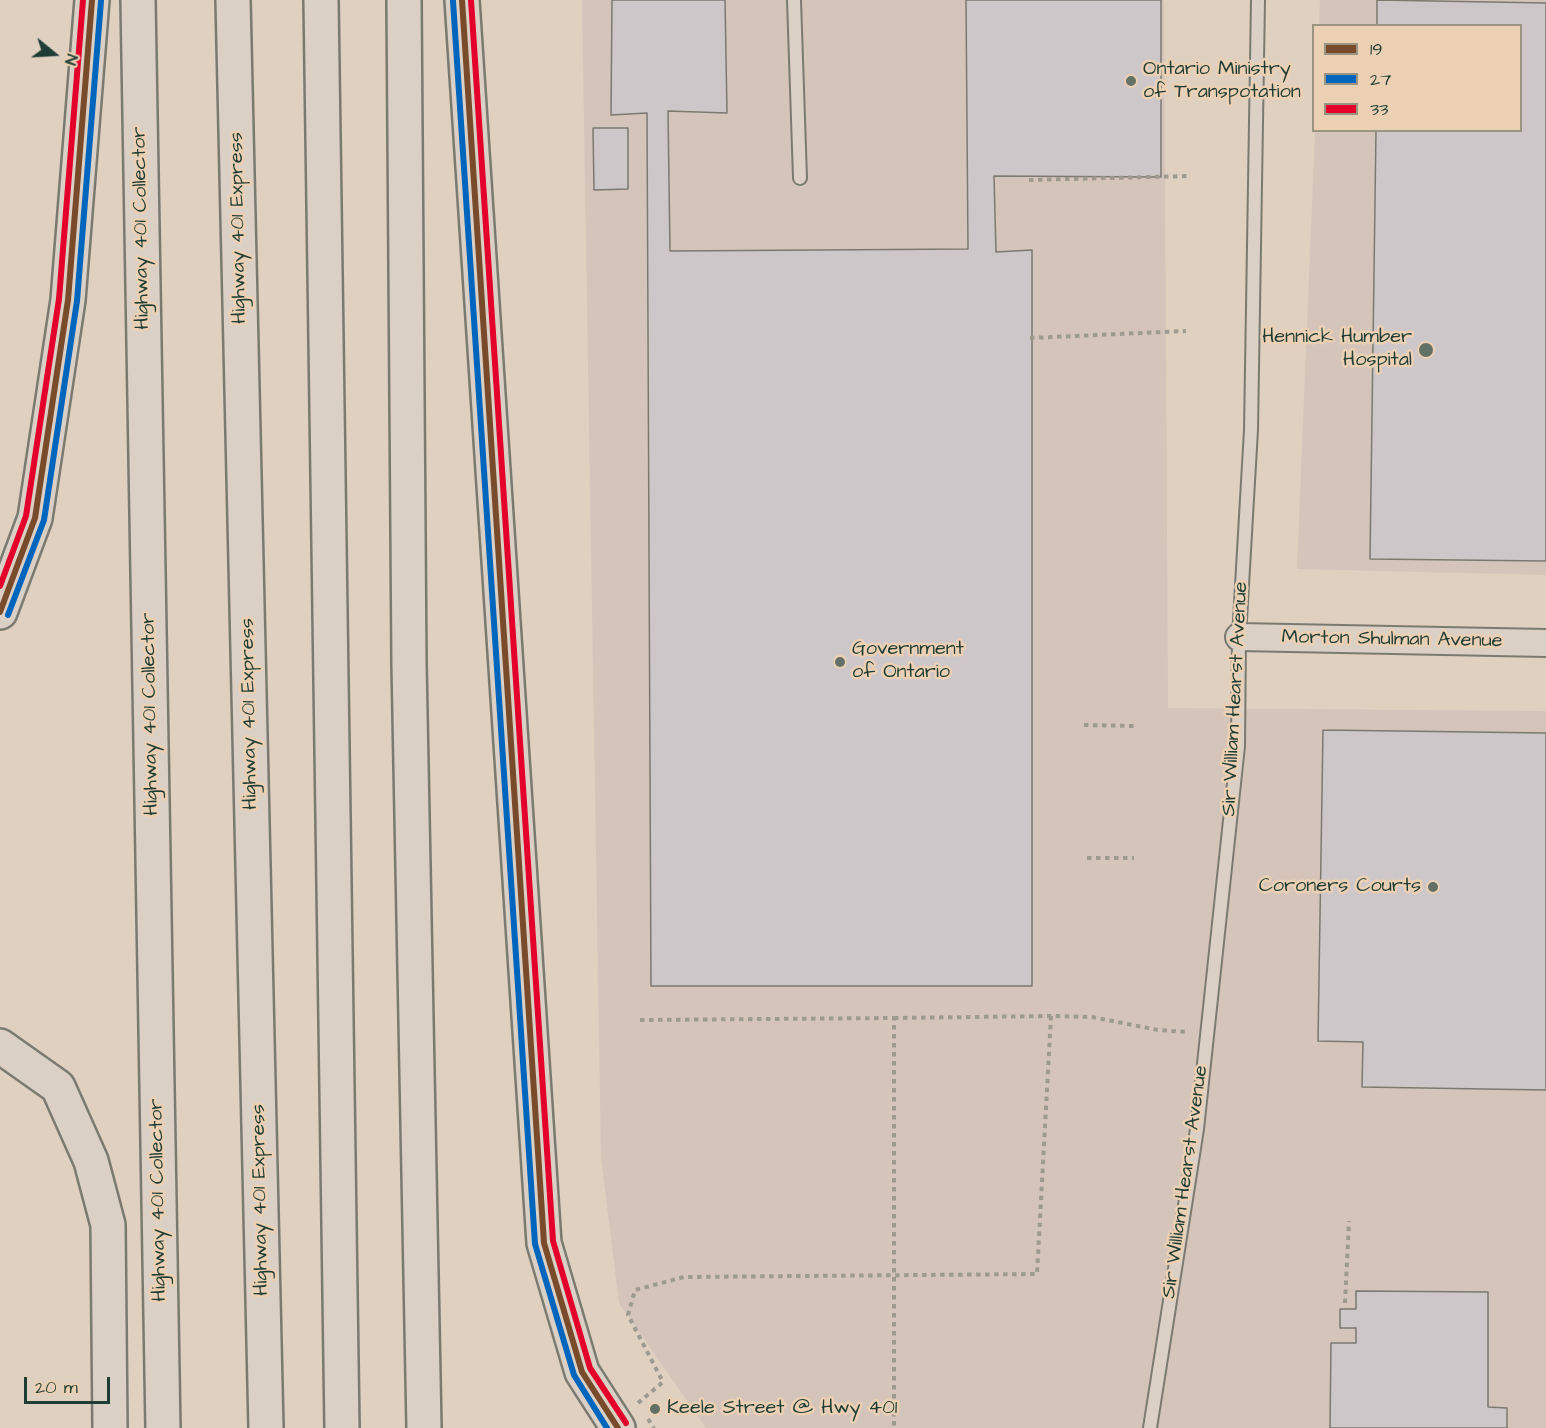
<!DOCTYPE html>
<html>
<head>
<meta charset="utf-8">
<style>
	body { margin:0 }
	#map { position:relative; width:1546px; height:1428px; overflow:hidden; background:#dfd0c0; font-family:"Architects Daughter",sans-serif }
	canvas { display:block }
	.legend { position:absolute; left:1312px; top:24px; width:210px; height:108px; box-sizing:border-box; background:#ecd0b3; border:2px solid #9a9580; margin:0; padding:8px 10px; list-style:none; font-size:18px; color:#1f3d34 }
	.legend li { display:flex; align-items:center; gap:12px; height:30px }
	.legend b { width:30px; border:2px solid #9a9580 }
	.north { position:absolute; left:24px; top:24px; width:60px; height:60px; -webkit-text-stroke:4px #ecd0b3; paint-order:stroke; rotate:108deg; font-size:16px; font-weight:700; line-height:24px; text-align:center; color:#1f3d34 }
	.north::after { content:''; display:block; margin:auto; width:21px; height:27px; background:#1f3d34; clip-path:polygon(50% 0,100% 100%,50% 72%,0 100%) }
	.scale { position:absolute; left:24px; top:1377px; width:86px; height:27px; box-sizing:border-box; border:3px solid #1f3d34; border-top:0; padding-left:8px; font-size:18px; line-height:21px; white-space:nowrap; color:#1f3d34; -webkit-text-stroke:4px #ecd0b3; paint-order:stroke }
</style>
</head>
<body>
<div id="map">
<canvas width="1546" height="1428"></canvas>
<ul class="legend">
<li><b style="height:8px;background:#7a4b2a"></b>19</li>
<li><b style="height:8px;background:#0065bd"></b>27</li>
<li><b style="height:8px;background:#e4002b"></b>33</li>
</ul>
<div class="north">N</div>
<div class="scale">20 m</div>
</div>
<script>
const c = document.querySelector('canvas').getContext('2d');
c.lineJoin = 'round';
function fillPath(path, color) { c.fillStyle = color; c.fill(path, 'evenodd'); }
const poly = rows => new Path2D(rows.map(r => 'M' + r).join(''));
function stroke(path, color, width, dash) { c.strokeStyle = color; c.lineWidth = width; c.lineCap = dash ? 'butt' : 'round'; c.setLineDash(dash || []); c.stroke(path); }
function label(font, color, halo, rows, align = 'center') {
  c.font = font + ' "Architects Daughter",sans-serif'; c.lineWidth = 5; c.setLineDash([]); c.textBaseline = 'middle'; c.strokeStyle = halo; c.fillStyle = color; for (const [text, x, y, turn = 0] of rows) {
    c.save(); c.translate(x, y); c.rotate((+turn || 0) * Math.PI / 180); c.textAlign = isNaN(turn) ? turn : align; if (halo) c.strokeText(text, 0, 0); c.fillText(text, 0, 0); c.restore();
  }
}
fillPath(poly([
	[582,0,1164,0,1168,708,1546,711,1546,1428,706,1428,619,1303,601,1157],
	[1320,0,1546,0,1546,575,1297,569,1315,131,1520,130,1520,26,1319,25]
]), '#d5c4ba');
const building = poly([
	[612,0,725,0,727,113,668,111,670,251,968,249,966,0,1161,0,1161,177,994,176,996,252,1032,250,1032,986,651,986,647,113,611,115,612,0],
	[1377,0,1546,3,1546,561,1370,559,1376,130,1520,130,1520,26,1377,26,1377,0],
	[593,128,628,128,628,189,594,190,593,128],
	[1323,730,1546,733,1546,1090,1362,1087,1363,1042,1318,1041,1323,730],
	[1356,1291,1488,1292,1488,1407,1507,1408,1507,1428,1330,1428,1331,1343,1356,1343,1356,1328,1340,1328,1340,1309,1356,1309,1356,1291]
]);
fillPath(building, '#cec7c9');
stroke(building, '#7b7a71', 1.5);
const lane = poly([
	[794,0,800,178],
	[1150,1428,1197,1129,1238,746,1239,637,1251,430,1258,0]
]);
const street = poly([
	[1239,637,1546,643]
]);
const highway = poly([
	[138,0,163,1428],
	[233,0,266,1428],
	[321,0,342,1428],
	[404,0,409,663,424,1428],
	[462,0,544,1243,582,1372,618,1428],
	[0,612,35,518,68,300,92,0],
	[0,1046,58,1087,91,1161,108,1225,110,1428]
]);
stroke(lane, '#7b7a71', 16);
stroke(street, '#7b7a71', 30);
stroke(highway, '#7b7a71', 38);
stroke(poly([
	[1029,180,1190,176],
	[1030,338,1186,331],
	[1084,725,1135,726],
	[1087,858,1134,858],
	[894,1018,1051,1016],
	[640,1020,894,1018,894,1428],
	[1345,1303,1349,1221],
	[638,1403,663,1382,628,1315,635,1290,684,1277,1037,1274,1051,1016,1092,1017,1158,1030,1188,1032],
	[648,1419,654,1428]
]), '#9e9a90', 4, [4.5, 4.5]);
stroke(lane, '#dad0c5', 12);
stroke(street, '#dad0c5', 26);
stroke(highway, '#dad0c5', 33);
stroke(poly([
	[462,0,544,1243,582,1372,618,1428],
	[0,612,35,518,68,300,92,0]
]), '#7a4b2a', 6);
stroke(poly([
	[453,1,535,1244,574,1375,607,1428],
	[8,615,44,520,77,301,101,1]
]), '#0065bd', 6);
stroke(poly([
	[471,0,553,1241,590,1368,626,1423],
	[0,586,26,516,59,299,83,0]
]), '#e4002b', 6);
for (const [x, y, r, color] of [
	[1131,81,6,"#627065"],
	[1426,350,8,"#627065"],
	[840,662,6,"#627065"],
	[1433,887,6,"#627065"],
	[655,1409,6,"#627065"]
]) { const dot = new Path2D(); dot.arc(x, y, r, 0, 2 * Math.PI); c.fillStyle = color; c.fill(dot); stroke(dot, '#ecd0b3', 2); }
label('20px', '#1f3d34', '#ecd0b3', [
	["Ontario Ministry",1143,70],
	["of Transpotation",1143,93],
	["Hennick Humber",1412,338,"right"],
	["Hospital",1412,361,"right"],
	["Government",852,650],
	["of Ontario",852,673],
	["Coroners Courts",1421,887,"right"],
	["Keele Street @ Hwy 401",667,1409]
], 'left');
label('20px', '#1f3d34', '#ecd0b3', [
	["Highway 401 Collector",142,228,-91],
	["Highway 401 Express",239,228,-91],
	["Morton Shulman Avenue",1392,640,1],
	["Sir William Hearst Avenue",1236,699,-87],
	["Highway 401 Collector",151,714,-91],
	["Highway 401 Express",250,714,-91],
	["Sir William Hearst Avenue",1186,1182,-82],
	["Highway 401 Collector",159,1200,-91],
	["Highway 401 Express",261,1200,-91]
]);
</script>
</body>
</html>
